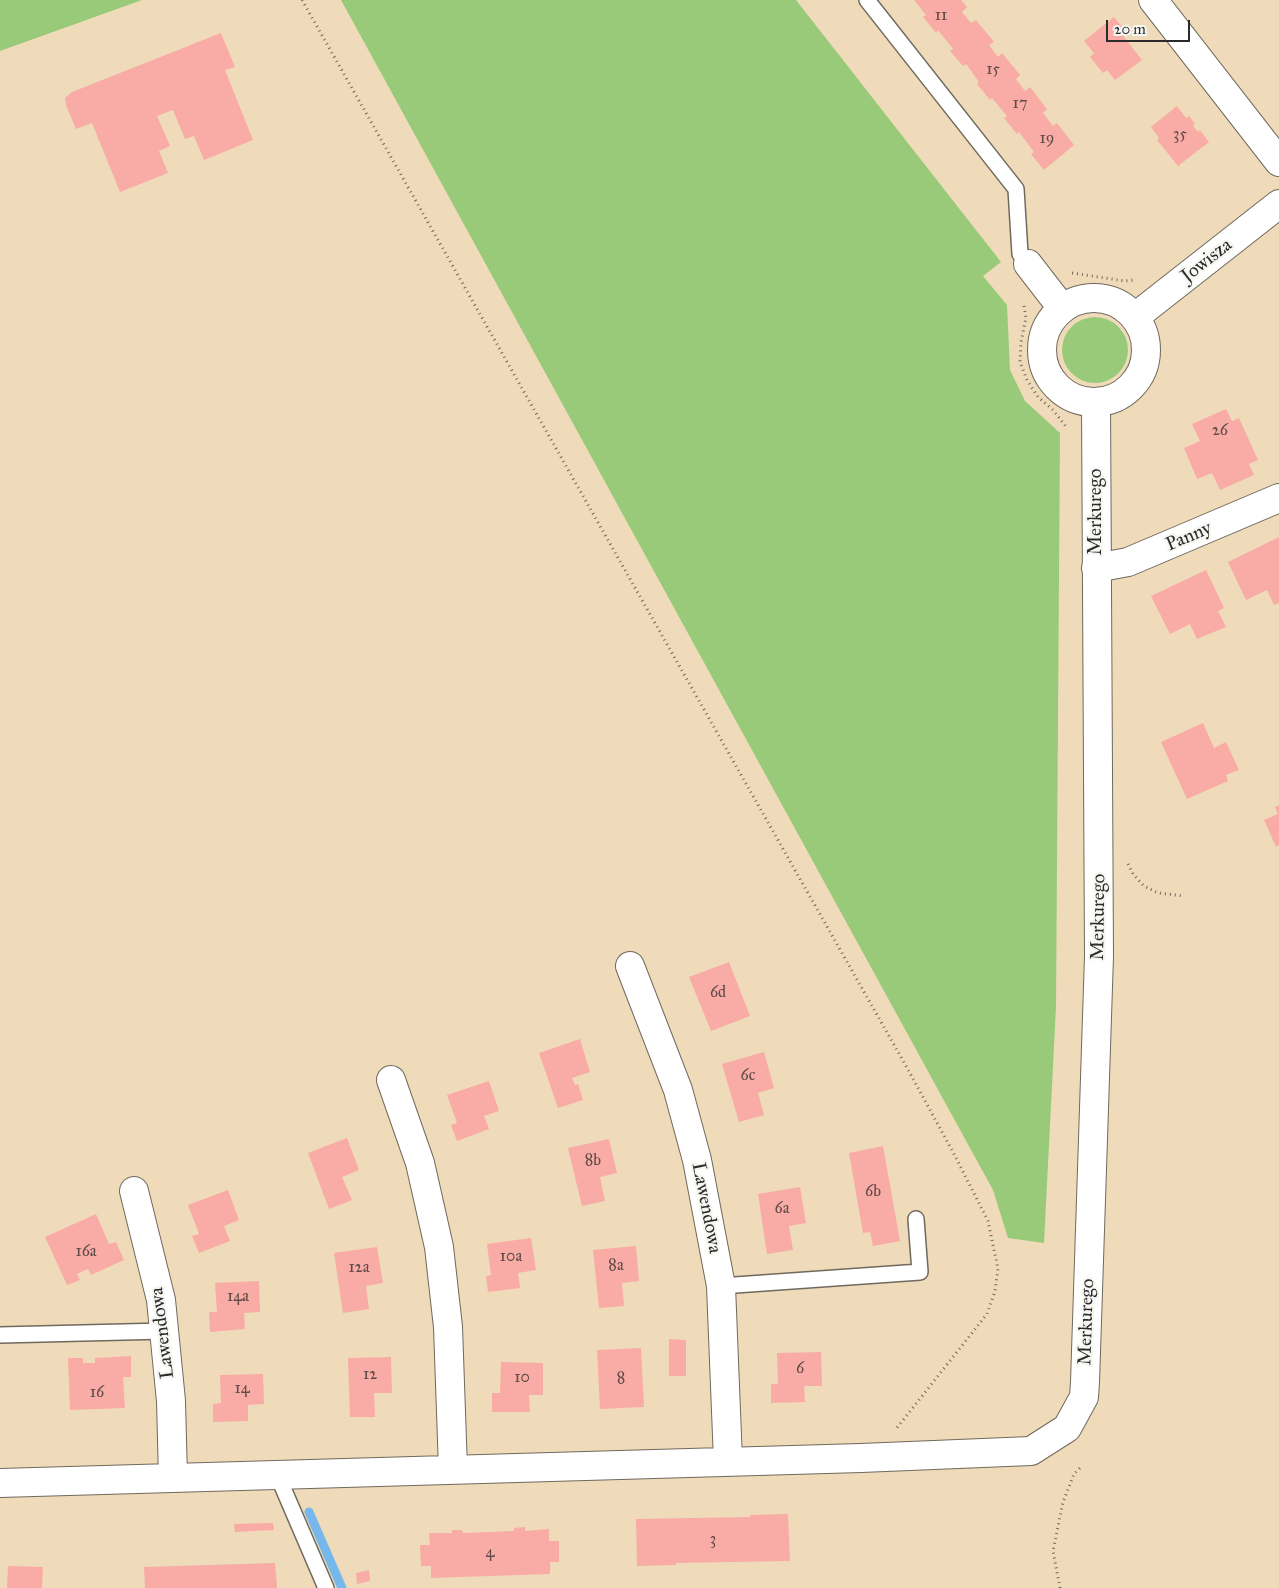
<!DOCTYPE html>
<html>
<head>
<meta charset="utf-8">
<style>
	body { margin:0 }
	#map { position:relative; width:1279px; height:1588px; overflow:hidden; background:#efdbb9; font-family:"IM FELL Great Primer",serif }
	canvas { display:block }
	.scale { position:absolute; left:1106px; top:20px; width:84px; height:22px; box-sizing:border-box; border:2px solid #2b2b2b; border-top:0; padding-left:6px; font-size:15px; line-height:18px; white-space:nowrap; color:#2b2b2b; -webkit-text-stroke:4px #f6f6f2; paint-order:stroke }
</style>
</head>
<body>
<div id="map">
<canvas width="1279" height="1588"></canvas>
<div class="scale">20 m</div>
</div>
<script>
const c = document.querySelector('canvas').getContext('2d');
c.lineJoin = 'round';
function fillPath(path, color) { c.fillStyle = color; c.fill(path, 'evenodd'); }
const poly = rows => new Path2D(rows.map(r => 'M' + r).join(''));
function stroke(path, color, width, dash) { c.strokeStyle = color; c.lineWidth = width; c.lineCap = dash ? 'butt' : 'round'; c.setLineDash(dash || []); c.stroke(path); }
function label(font, color, halo, rows, align = 'center') {
  c.font = font + ' "IM FELL Great Primer",serif'; c.lineWidth = 4.5; c.setLineDash([]); c.textBaseline = 'middle'; c.strokeStyle = halo; c.fillStyle = color; for (const [text, x, y, turn = 0] of rows) {
    c.save(); c.translate(x, y); c.rotate((+turn || 0) * Math.PI / 180); c.textAlign = isNaN(turn) ? turn : align; if (halo) c.strokeText(text, 0, 0); c.fillText(text, 0, 0); c.restore();
  }
}
fillPath(poly([
	[0,0,142,0,0,51],
	[341,0,796,0,1001,262,983,276,1007,305,1010,370,1025,401,1060,433,1056,1007,1044,1243,1008,1238,993,1190],
	'1062 350a33 33 0 1 1 66 0a33 33 0 1 1-66 0Z'
]), '#99ca79');
stroke(poly([
	[309,1512,342,1588]
]), '#77b8ec', 9);
fillPath(poly([
	[914,0,961,0,967,7,962,12,971,23,976,20,994,42,989,45,998,57,1002,53,1020,75,1016,79,1025,91,1030,87,1047,109,1043,113,1053,126,1057,123,1074,145,1044,170,1031,154,1034,152,1019,132,1017,134,1004,118,1007,116,992,98,990,100,977,84,979,82,966,64,963,66,950,51,953,49,938,30,936,33,923,17,926,15],
	[1114,17,1125,30,1121,33,1142,60,1115,80,1107,70,1103,73,1090,57,1094,53,1084,41],
	[221,33,235,67,225,70,253,140,204,160,194,136,185,139,173,110,157,116,170,146,159,151,168,173,120,192,92,123,76,129,66,105,65,98,72,92],
	[1177,106,1186,118,1189,116,1195,124,1193,126,1198,132,1200,130,1209,142,1178,166,1157,140,1159,138,1151,127],
	[1226,409,1232,421,1239,418,1258,460,1249,464,1254,475,1220,490,1212,473,1197,479,1184,448,1200,441,1192,424],
	[1279,537,1279,603,1274,605,1267,590,1246,600,1228,562],
	[1206,570,1224,608,1218,611,1226,627,1197,639,1190,624,1170,634,1151,596],
	[1203,723,1214,748,1226,742,1239,770,1226,775,1228,781,1187,799,1161,742],
	[1279,805,1279,845,1276,847,1264,820,1278,814,1275,807],
	[729,962,750,1016,711,1031,689,977],
	[580,1039,590,1072,572,1078,575,1085,578,1084,583,1100,558,1108,539,1053],
	[764,1052,774,1088,758,1093,764,1115,739,1122,722,1064],
	[489,1081,499,1111,484,1116,489,1129,457,1141,451,1125,457,1123,447,1095],
	[347,1138,359,1170,342,1177,352,1200,329,1209,308,1153],
	[609,1139,617,1173,600,1177,605,1201,582,1206,568,1148],
	[883,1146,900,1241,873,1246,870,1232,863,1233,849,1153],
	[800,1187,806,1223,789,1226,793,1250,767,1254,758,1194],
	[228,1190,239,1220,224,1226,230,1241,199,1253,192,1236,199,1234,188,1205],
	[96,1214,109,1244,116,1242,124,1260,91,1275,88,1269,77,1274,80,1280,67,1285,45,1237],
	[531,1238,536,1270,518,1273,520,1288,488,1292,486,1276,491,1275,487,1244],
	[636,1246,639,1281,622,1283,624,1306,599,1308,593,1250],
	[377,1247,383,1283,366,1286,369,1309,343,1313,334,1253],
	[259,1281,260,1312,244,1313,245,1329,210,1332,209,1312,217,1312,215,1283],
	[669,1339,686,1340,686,1376,669,1376],
	[641,1348,644,1407,600,1409,597,1350],
	[821,1352,822,1386,804,1386,805,1402,771,1403,771,1384,778,1384,777,1353],
	[131,1356,131,1377,123,1377,125,1408,70,1410,68,1358,83,1358,83,1363,95,1363,95,1358],
	[391,1357,392,1393,374,1393,375,1417,350,1417,348,1358],
	[501,1362,543,1363,543,1395,529,1395,530,1412,492,1412,492,1393,500,1393],
	[263,1374,264,1404,248,1405,248,1421,213,1422,213,1404,221,1403,220,1375],
	[788,1514,790,1561,676,1563,676,1565,637,1566,636,1519,750,1517,750,1515],
	[273,1523,274,1530,235,1532,234,1524],
	[525,1527,525,1531,549,1529,549,1541,559,1541,559,1562,550,1562,550,1574,431,1578,431,1566,421,1566,420,1545,430,1545,429,1533,452,1533,452,1530,462,1530,463,1533,514,1531,514,1528],
	[275,1563,277,1588,145,1588,144,1567],
	[8,1566,43,1567,42,1588,7,1588],
	[369,1570,370,1581,357,1584,356,1573]
]), '#f9aba5');
const service = poly([
	[867,0,1016,189,1020,254,1028,264],
	[721,1286,920,1272,916,1219],
	[0,1335,165,1331],
	[277,1474,326,1588]
]);
const minor = poly([
	[1153,0,1279,162],
	[1028,264,1062,308],
	'1042 350a52 52 0 1 1 104 0a52 52 0 1 1-104 0Z',
	[1135,317,1279,204],
	[1096,568,1128,562,1279,498],
	[630,966,678,1090,697,1160,721,1286,728,1461],
	[391,1080,420,1163,439,1247,448,1327,453,1469],
	[134,1191,161,1300,171,1401,173,1478],
	[0,1483,861,1458,1031,1451,1067,1428,1084,1397,1085,1382,1099,956,1096,402]
]);
stroke(service, '#70695d', 18);
stroke(minor, '#70695d', 30);
stroke(poly([
	[302,0,906,1066,953,1152,988,1221,998,1269,995,1291,987,1314,896,1429],
	[1072,273,1125,281,1135,280],
	[1024,306,1026,318,1021,342,1020,362,1027,380,1038,397,1053,410,1067,428],
	[1128,864,1133,874,1144,886,1158,893,1184,896],
	[1060,1588,1053,1551,1063,1502,1074,1474,1081,1467]
]), '#70695d', 3, [1, 4]);
stroke(service, '#fff', 15);
stroke(minor, '#fff', 28);
label('16px', '#5e4b4a', null, [
	["11",941,16],
	["15",993,70],
	["17",1020,104],
	["35",1180,135],
	["19",1047,139],
	["26",1220,431],
	["6d",718,993],
	["6c",748,1076],
	["8b",593,1161],
	["6b",873,1192],
	["6a",782,1209],
	["16a",86,1252],
	["10a",511,1257],
	["8a",616,1266],
	["12a",359,1268],
	["14a",238,1297],
	["6",800,1369],
	["12",370,1375],
	["10",522,1378],
	["8",621,1379],
	["14",242,1389],
	["16",97,1393],
	["3",713,1540],
	["4",490,1553]
]);
label('19px', '#2b2b2b', '#f6f6f2', [
	["Jowisza",1207,261,-38],
	["Merkurego",1096,512,-90],
	["Panny",1189,537,-23],
	["Merkurego",1099,917,-89],
	["Lawendowa",706,1208,79],
	["Merkurego",1087,1322,-88],
	["Lawendowa",163,1333,-97]
]);
</script>
</body>
</html>
